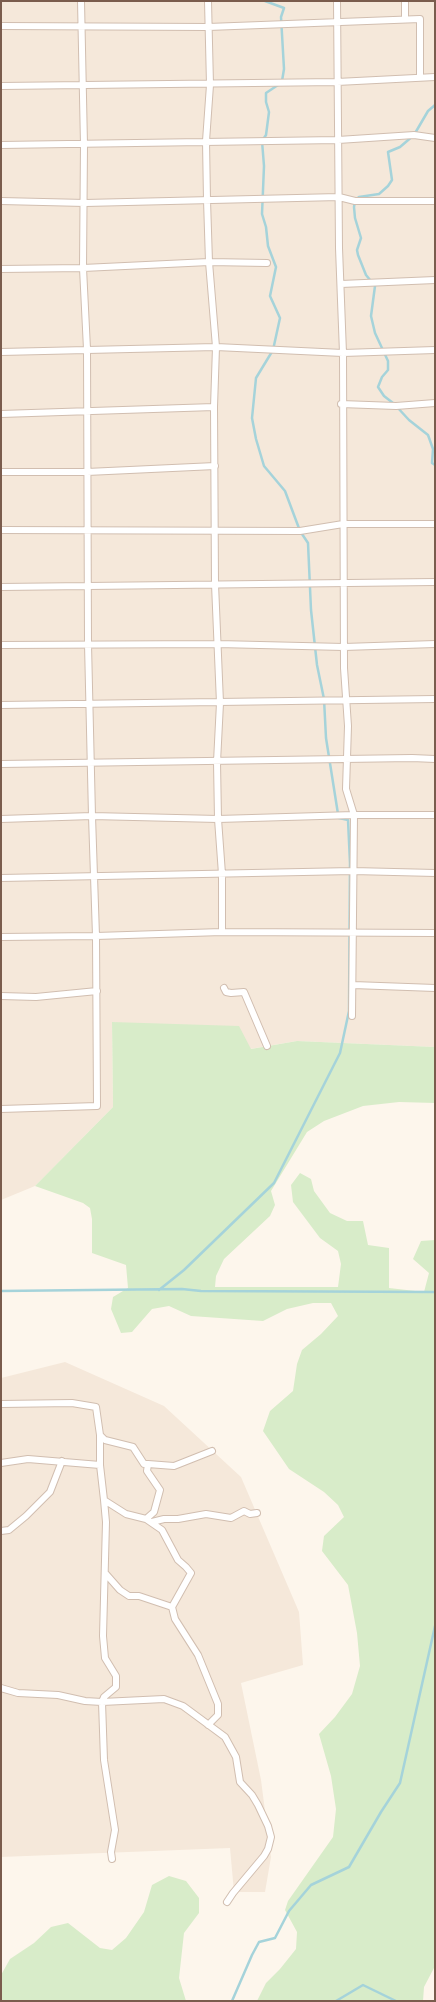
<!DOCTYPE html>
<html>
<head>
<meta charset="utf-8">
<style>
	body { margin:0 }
	#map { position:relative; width:436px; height:2002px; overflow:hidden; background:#fdf6ec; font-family:"Archivo Narrow",sans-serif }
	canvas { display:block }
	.frame { position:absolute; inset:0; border:2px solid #7a5c4d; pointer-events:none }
</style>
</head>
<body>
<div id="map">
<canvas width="436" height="2002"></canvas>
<div class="frame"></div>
</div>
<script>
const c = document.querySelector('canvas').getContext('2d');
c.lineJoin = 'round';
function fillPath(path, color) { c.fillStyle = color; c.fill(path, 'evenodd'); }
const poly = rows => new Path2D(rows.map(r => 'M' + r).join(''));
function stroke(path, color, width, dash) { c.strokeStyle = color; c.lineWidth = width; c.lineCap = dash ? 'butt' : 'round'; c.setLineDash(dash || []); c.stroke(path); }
fillPath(poly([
	[1,1,435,1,435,1047,297,1041,250,1049,112,1022,113,1107,35,1186,1,1200],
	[65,1362,164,1406,241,1477,299,1612,303,1665,241,1683,261,1780,271,1857,265,1892,234,1892,230,1848,1,1857,1,1378]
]), '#f5e8da');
fillPath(poly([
	[112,1022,239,1026,251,1049,297,1041,435,1047,435,1103,399,1102,363,1106,324,1121,307,1132,271,1191,275,1205,270,1216,224,1259,216,1276,215,1287,338,1287,341,1264,338,1251,320,1238,293,1202,291,1185,300,1173,311,1179,314,1191,330,1213,347,1221,363,1221,368,1245,389,1248,389,1288,424,1292,429,1273,413,1259,421,1241,435,1240,435,1966,424,1987,423,2001,257,2001,266,1983,280,1969,296,1949,297,1932,285,1910,288,1901,333,1837,336,1809,331,1776,319,1734,335,1717,352,1694,360,1666,357,1633,348,1585,322,1551,324,1536,344,1517,338,1505,324,1492,289,1469,263,1431,270,1411,293,1391,297,1364,302,1350,321,1334,338,1316,331,1303,313,1303,287,1309,263,1321,191,1316,169,1306,152,1309,132,1332,121,1333,111,1309,113,1297,128,1288,126,1265,92,1253,92,1219,90,1208,83,1203,35,1186,113,1107],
	[169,1876,186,1881,199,1898,199,1913,184,1933,179,1978,186,2001,1,2001,1,1975,10,1959,34,1943,51,1927,68,1923,100,1948,112,1950,126,1938,144,1912,152,1885]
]), '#d8ecc9');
stroke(poly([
	[265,1,284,8,281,17,284,69,282,81],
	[278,85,266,93,266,102,269,112,266,135,262,141,264,166,262,214,266,227,268,246,276,267,270,296,280,318,273,350,256,378,252,418,256,439,264,466,285,491,300,531,308,543,311,610,317,665,324,699,326,738,338,814],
	[393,403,384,396,378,387,382,377,388,370,388,361,375,333,371,316,375,286,366,275,358,255,357,250,361,238,355,218,354,207,355,201,359,197,379,194,388,186,392,180,388,152,400,147,414,135,428,111,435,105],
	[397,407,409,420,428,435,433,449,432,463,435,465],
	[159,1290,184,1270,274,1183,340,1053,349,1011,350,863,348,820,339,818],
	[1,1291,182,1289,201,1291,435,1292],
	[232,2001,252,1955,259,1942,275,1938,289,1911,311,1885,349,1867,381,1812,400,1783,435,1626],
	[336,2001,363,1985,396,2001]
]), '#a5d3da', 2.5);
const street = poly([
	[208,1,210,85,206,141,207,200,209,262,216,347,214,407,215,584,220,703,217,762,218,819,222,874,222,932],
	[337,1,339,248,343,353,344,668,348,726,346,789,354,815,352,1016],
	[405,19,405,1],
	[1,26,208,27,420,19,420,76],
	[1,86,337,82,435,77],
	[1,145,338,140,414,135,435,138],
	[1,201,85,203,339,197,355,201,435,201],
	[1,269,83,268,209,262,267,263],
	[341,284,435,280],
	[1,352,216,347,343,353,435,350],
	[341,404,396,406,435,403],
	[1,414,214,407],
	[1,472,87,472,215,466],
	[1,530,300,531,343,524,435,524],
	[1,587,435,582],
	[1,645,218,644,344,647,435,644],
	[1,705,435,699],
	[1,764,412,758,435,759],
	[1,819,92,816,218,819,354,815,435,815],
	[1,878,353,871,435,873],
	[1,937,96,936,222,932,435,933],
	[353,985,435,988],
	[224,988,226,992,231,993,244,992,267,1046],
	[1,996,36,997,97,991],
	[1,1109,97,1106,96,936,92,816,88,644,87,349,83,268,84,145,81,1],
	[1,1404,72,1403,96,1407,100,1435,105,1440,133,1447,144,1464,148,1464,147,1471,160,1490,154,1512,146,1519],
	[100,1435,100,1465],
	[1,1463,28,1459,100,1465,104,1500,126,1514,146,1519,162,1530,178,1560,186,1567,191,1573,172,1607,175,1619,198,1655,218,1704,218,1715,208,1725],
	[148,1464,174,1466,212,1451],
	[104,1500,106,1522,103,1636,105,1658,116,1676,116,1687,104,1697,102,1702,104,1760,115,1830,111,1852,112,1859],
	[152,1522,164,1519,178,1519,206,1514,231,1518,244,1511,250,1514,257,1513],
	[1,1531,9,1530,26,1516,50,1492,62,1461],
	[105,1573,120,1590,129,1596,139,1596,172,1607],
	[1,1688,18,1693,58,1695,85,1701,102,1702,164,1699,183,1706,225,1737,236,1757,240,1782,252,1795,258,1805,268,1826,271,1837,268,1849,264,1856,233,1893,227,1902]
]);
stroke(street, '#d1beb0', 8);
stroke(street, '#fff', 6);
</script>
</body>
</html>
